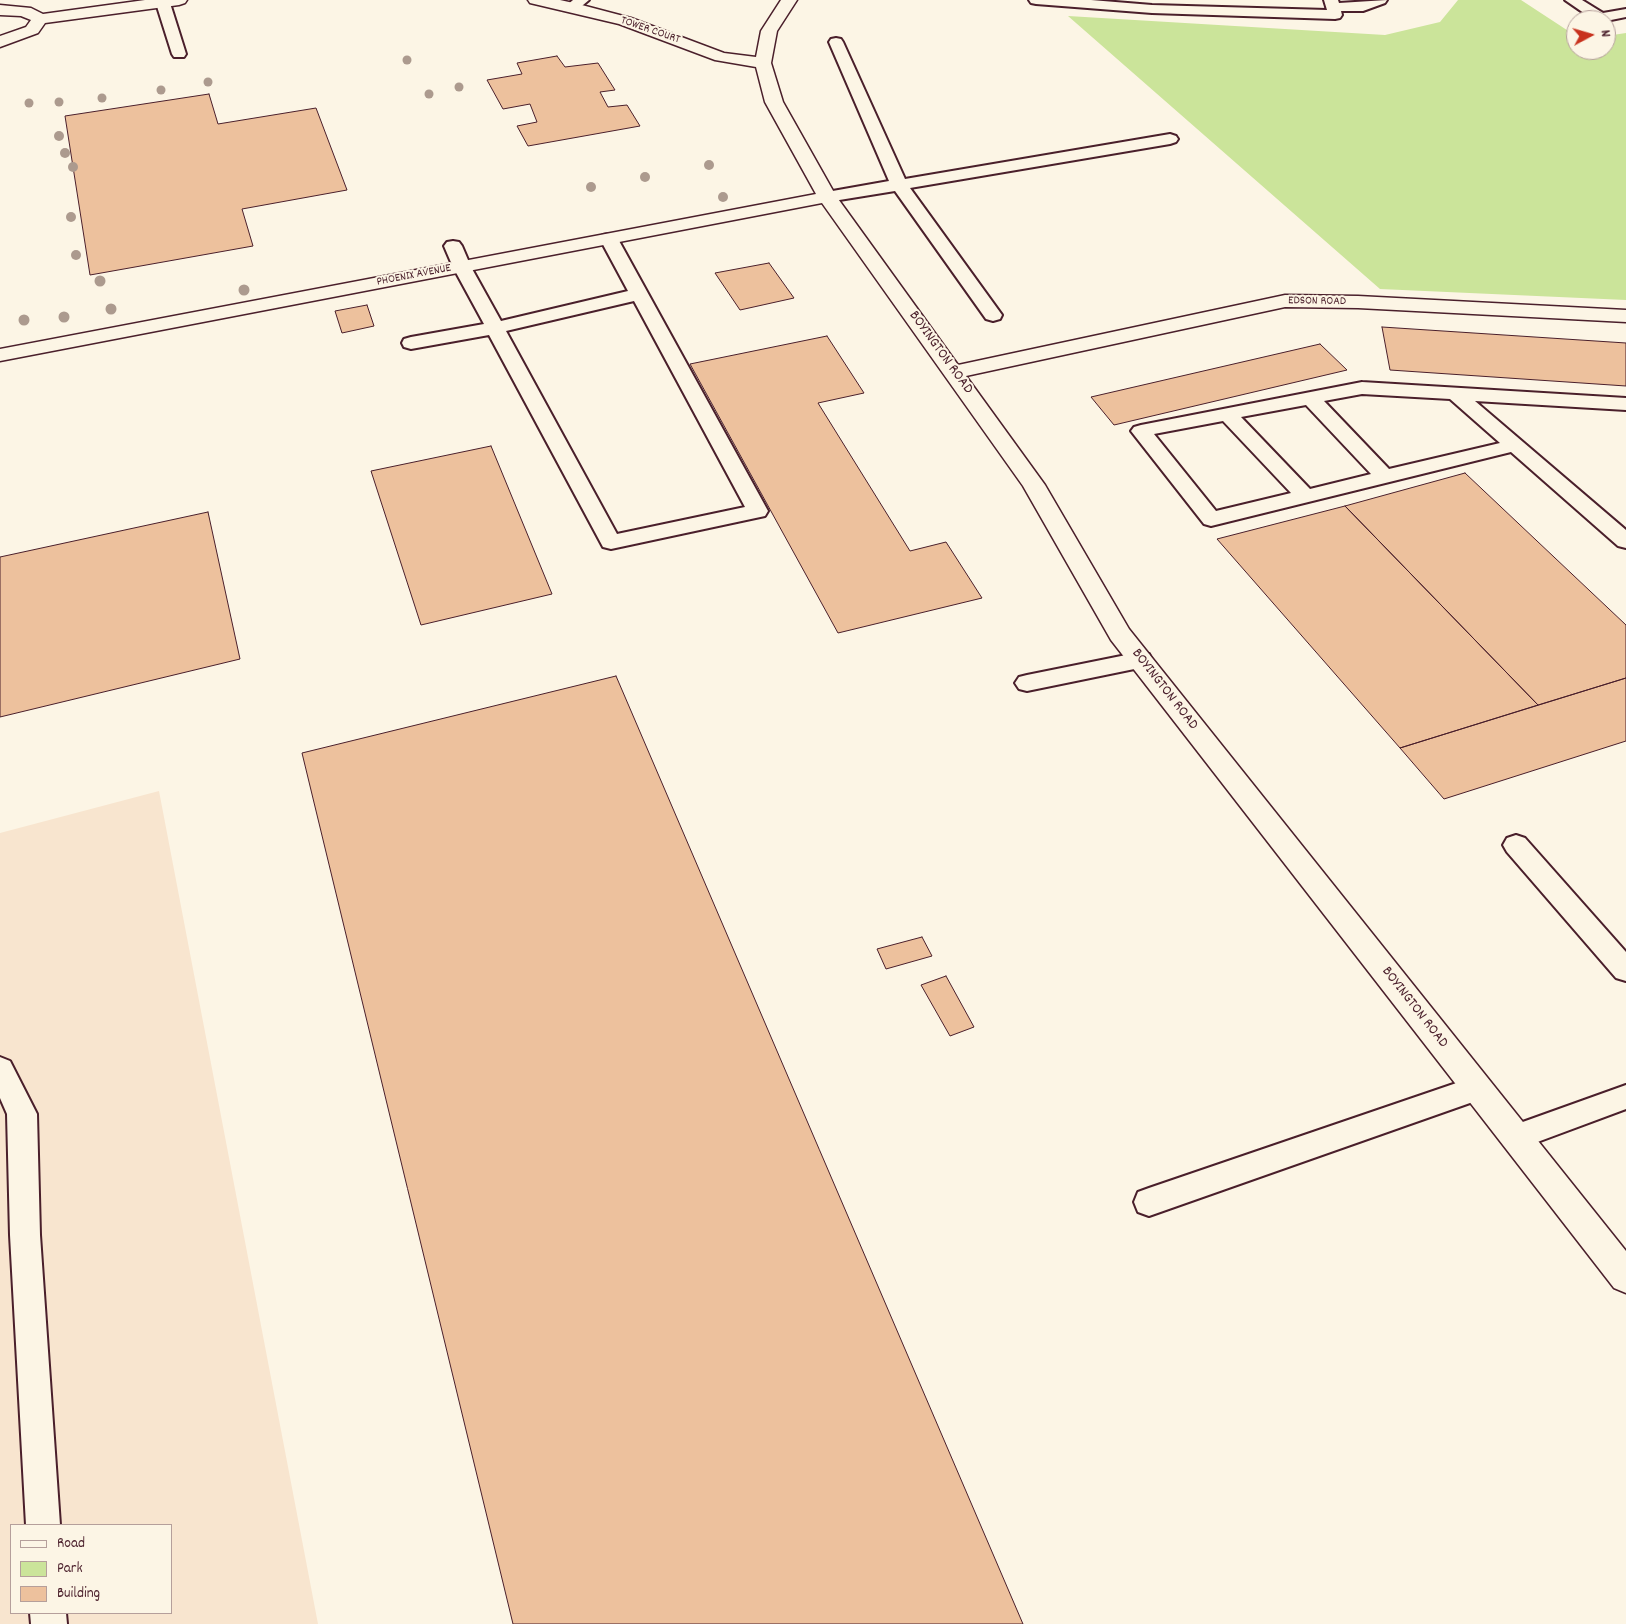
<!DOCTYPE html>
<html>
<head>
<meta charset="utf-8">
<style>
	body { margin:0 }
	#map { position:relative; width:1626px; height:1624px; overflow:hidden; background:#fcf5e5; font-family:Dekko,sans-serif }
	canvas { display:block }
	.legend { position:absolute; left:10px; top:1524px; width:162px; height:90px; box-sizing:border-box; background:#fcf5e5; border:1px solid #b59f9b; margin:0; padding:6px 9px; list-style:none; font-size:15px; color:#4a1f2b }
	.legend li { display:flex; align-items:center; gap:10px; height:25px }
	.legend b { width:25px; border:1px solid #b59f9b }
	.north { position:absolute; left:1566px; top:10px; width:50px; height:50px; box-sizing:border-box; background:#fcf5e5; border:1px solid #b59f9b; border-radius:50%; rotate:84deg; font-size:14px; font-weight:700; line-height:20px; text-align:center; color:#4a1f2b }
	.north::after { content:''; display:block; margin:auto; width:18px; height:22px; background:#c8321e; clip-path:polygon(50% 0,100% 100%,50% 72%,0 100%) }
</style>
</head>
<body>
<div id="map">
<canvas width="1626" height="1624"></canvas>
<ul class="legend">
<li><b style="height:6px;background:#fcf5e5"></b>Road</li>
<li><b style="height:14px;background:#cbe49a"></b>Park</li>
<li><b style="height:14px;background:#edc19d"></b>Building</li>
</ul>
<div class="north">N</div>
</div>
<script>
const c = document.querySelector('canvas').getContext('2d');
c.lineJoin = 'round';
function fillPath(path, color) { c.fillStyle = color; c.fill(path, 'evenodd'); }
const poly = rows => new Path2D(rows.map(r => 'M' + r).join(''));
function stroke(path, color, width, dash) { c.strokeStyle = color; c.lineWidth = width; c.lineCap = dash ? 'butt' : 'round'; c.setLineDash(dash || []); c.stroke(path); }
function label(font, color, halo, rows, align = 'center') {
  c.font = font + ' Dekko,sans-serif'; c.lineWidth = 4; c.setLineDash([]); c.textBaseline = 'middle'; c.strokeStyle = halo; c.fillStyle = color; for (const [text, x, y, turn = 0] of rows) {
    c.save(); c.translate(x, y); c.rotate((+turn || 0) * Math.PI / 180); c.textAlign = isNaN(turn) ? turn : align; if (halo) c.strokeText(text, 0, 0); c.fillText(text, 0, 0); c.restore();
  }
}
fillPath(poly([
	[159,791,318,1624,0,1624,0,833],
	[11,1525,171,1525,171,1613,11,1613]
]), '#f8e5cf');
fillPath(poly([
	[1458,0,1521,0,1576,36,1576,50,1606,50,1606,36,1626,33,1626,300,1380,289,1068,16,1385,35,1440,22]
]), '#cbe49a');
const building = poly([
	[557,56,565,67,598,63,615,90,600,92,608,107,627,105,640,126,528,146,517,126,537,122,530,104,503,109,487,80,522,74,517,63,557,56],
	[209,94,218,124,316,108,347,190,242,209,253,246,90,275,65,116,209,94],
	[769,263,794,298,740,310,715,273,769,263],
	[367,305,374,326,342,333,335,311,367,305],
	[1382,327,1626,343,1626,386,1390,370,1382,327],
	[827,336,864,393,818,403,910,551,946,542,982,598,838,633,690,364,827,336],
	[1320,344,1347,370,1114,425,1091,397,1320,344],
	[491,446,552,594,421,625,371,471,491,446],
	[1465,473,1626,625,1626,678,1538,705,1345,506,1465,473],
	[1345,506,1538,705,1400,748,1217,539,1345,506],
	[208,512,240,659,0,717,0,557,208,512],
	[616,676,1023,1624,513,1624,302,753,616,676],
	[1626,678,1626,741,1444,799,1400,748,1626,678],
	[922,937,932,956,886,969,877,949,922,937],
	[946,976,974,1027,950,1036,921,985,946,976]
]);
fillPath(building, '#edc19d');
stroke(building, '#4a1f2b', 1);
const lane = poly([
	[155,0,169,0,186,54,184,57,174,57,172,54,155,0],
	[573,0,589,0,577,10,567,10,565,7,573,0],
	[1029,0,1091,0,1152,5,1327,10,1324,0,1338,0,1339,3,1387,0,1385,3,1363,11,1341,11,1342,15,1340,18,1335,19,1152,13,1036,4,1031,3,1029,0],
	[1565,0,1582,0,1603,13,1626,9,1626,17,1606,21,1594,20,1565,0],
	[836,38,841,39,843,42,905,179,1170,134,1176,136,1178,139,1176,142,1170,144,910,188,1002,315,1000,319,993,321,986,319,895,191,827,202,821,201,819,197,821,193,827,192,889,181,829,42,831,39,836,38],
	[609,234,615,235,618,239,768,511,765,516,611,549,603,547,489,335,411,349,404,347,402,343,404,339,411,337,484,324,453,267,444,246,447,242,453,241,459,242,462,246,471,267,501,321,628,291,600,239,603,235,609,234],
	[634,301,745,507,617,534,506,331,634,301],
	[1362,382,1626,398,1626,410,1475,401,1626,530,1626,548,1618,546,1511,452,1211,526,1204,524,1131,431,1134,427,1141,425,1362,382],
	[1362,394,1450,399,1500,443,1389,469,1324,401,1362,394],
	[1306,405,1371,474,1310,489,1241,417,1306,405],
	[1223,421,1291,493,1216,511,1154,434,1223,421],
	[1141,652,1149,654,1152,660,1149,666,1027,691,1019,689,1015,683,1019,677,1027,675,1141,652],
	[1516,835,1525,838,1626,952,1626,981,1616,978,1507,852,1503,845,1507,838,1516,835],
	[0,1057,10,1061,37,1114,40,1235,60,1525,26,1525,10,1235,7,1114,0,1098,0,1057],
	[1477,1076,1487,1079,1491,1088,1487,1097,1149,1216,1138,1212,1134,1202,1138,1192,1149,1188,1477,1076],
	[1626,1085,1626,1109,1516,1150,1506,1146,1501,1137,1506,1128,1626,1085],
	[30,1613,66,1613,67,1624,31,1624,30,1613]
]);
const street = poly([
	[145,0,187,0,185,3,179,5,45,23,38,33,0,47,0,36,26,27,31,20,21,16,0,15,0,5,31,8,43,14,145,0],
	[528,0,560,0,578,4,631,18,724,53,756,57,761,31,781,0,797,0,777,31,771,63,783,102,836,196,958,365,1285,295,1358,296,1626,310,1626,322,1358,308,1285,307,966,376,1045,485,1129,629,1626,1251,1626,1293,1614,1288,1111,640,1023,486,822,203,0,361,0,349,816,194,765,102,756,67,715,60,619,24,530,3,528,0]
]);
stroke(lane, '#4a1f2b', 4);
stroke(street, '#4a1f2b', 3);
fillPath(lane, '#fcf5e5');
fillPath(street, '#fcf5e5');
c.fillStyle = '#ac9a8e';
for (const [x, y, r] of [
	[407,60,4.5],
	[208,82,4.5],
	[459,87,4.5],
	[161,90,4.5],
	[429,94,4.5],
	[102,98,4.5],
	[59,102,4.5],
	[29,103,4.5],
	[59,136,5],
	[65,153,5],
	[709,165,5],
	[73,167,5],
	[645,177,5],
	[591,187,5],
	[723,197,5],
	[71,217,5],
	[76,255,5],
	[100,281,5.5],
	[244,290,5.5],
	[111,309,5.5],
	[64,317,5.5],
	[24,320,5.5]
]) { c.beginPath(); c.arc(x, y, r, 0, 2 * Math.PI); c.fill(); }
label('12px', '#4a1f2b', '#fcf5e5', [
	["TOWER COURT",650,31,19],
	["PHOENIX AVENUE",414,276,-11],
	["EDSON ROAD",1317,302,1]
]);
label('15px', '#4a1f2b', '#fcf5e5', [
	["BOYINGTON ROAD",940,353,54],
	["BOYINGTON ROAD",1164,690,52],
	["BOYINGTON ROAD",1414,1008,52]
]);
</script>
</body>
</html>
